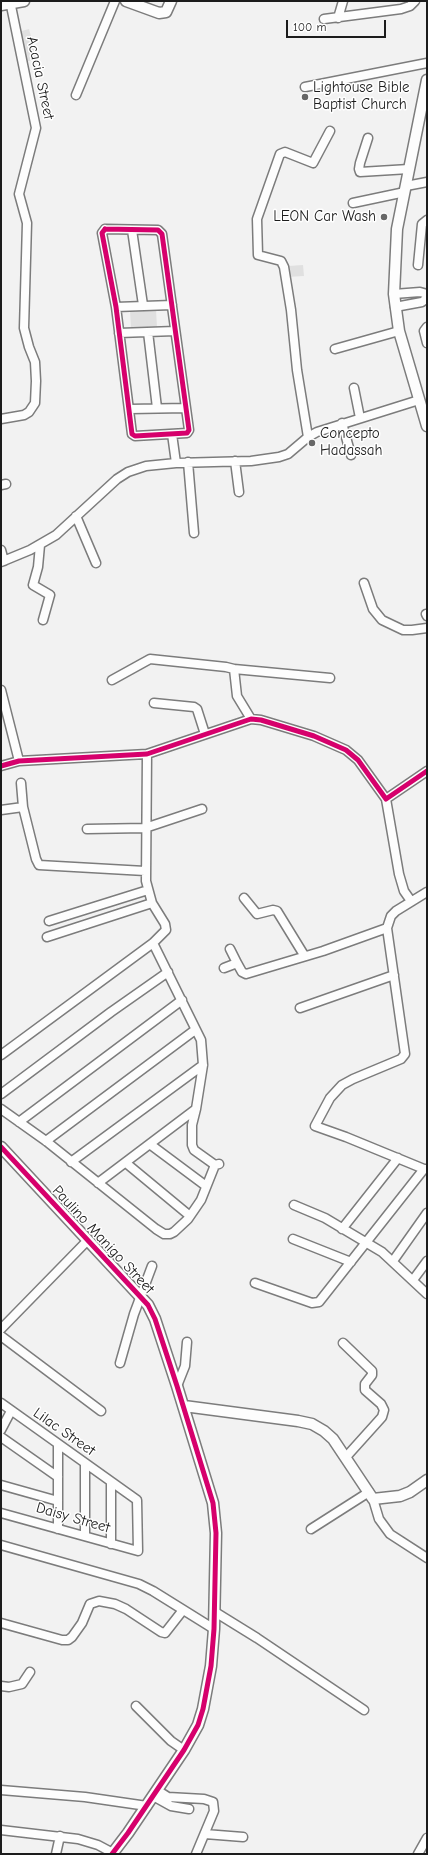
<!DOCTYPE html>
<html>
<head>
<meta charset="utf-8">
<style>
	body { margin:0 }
	#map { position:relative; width:428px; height:1855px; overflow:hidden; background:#f2f2f2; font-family:"Comic Neue",sans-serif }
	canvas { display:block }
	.frame { position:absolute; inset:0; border:2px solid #1c1c1c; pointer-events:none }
	.scale { position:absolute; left:286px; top:20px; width:100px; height:18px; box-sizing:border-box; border:2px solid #1c1c1c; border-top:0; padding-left:5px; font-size:12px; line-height:14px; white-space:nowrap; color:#1c1c1c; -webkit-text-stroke:3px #fff; paint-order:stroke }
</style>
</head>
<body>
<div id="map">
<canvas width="428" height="1855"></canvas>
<div class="frame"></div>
<div class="scale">100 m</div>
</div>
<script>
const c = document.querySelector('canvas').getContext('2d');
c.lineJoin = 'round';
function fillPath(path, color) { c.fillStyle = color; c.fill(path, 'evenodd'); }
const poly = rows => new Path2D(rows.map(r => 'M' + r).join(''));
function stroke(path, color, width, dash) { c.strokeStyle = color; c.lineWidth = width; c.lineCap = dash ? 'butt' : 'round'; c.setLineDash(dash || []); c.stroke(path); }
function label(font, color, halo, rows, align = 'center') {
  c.font = font + ' "Comic Neue",sans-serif'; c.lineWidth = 3; c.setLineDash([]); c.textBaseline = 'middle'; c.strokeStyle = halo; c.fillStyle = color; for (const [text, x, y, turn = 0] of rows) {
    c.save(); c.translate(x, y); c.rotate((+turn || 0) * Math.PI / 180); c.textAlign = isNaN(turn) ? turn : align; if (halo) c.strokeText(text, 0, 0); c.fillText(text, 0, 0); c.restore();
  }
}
fillPath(poly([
	[29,29,37,59,25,62,18,32],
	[303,265,304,276,288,277,288,266],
	[156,309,157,328,131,329,130,310]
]), '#e0e0e0');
const minor = poly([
	[338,18,343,1],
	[324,19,401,9,410,6,415,1],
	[305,87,427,63],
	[76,95,115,1],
	[368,138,360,163,359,169,360,172,409,169],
	[406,186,427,182],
	[353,203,405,192],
	[105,229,158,230,162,234,186,408,189,430,187,433,135,436,132,434,116,307,102,233,105,229],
	[132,230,143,305],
	[418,265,422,224,427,220],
	[394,294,420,292,427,294],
	[116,307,172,305],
	[395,307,422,302,427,298],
	[427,327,424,331,427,343],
	[148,332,157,408],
	[119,333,175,331],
	[335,349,399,331],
	[354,388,360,418],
	[130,409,186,408],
	[1,419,24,415,29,412,35,403,36,381,35,362,29,347,24,328,27,223,19,194,36,128,10,1],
	[342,423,351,455],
	[172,434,176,463],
	[308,437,297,370,291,310,284,267,281,261,258,255,257,219,280,154,285,152,313,163,330,131],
	[235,461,239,492],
	[188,462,194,533],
	[1,485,6,484],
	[76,516,96,563],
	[40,545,38,567,33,585,50,595,43,620],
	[1,550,4,561],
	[1,562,30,550,56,535,117,479,128,472,146,466,176,463,251,461,279,457,288,454,308,437,317,432,419,400],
	[364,583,373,609,382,620,403,630,412,630,427,628],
	[426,614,427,616],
	[234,669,330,678],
	[112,680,150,659,226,667,234,669,237,696,251,719],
	[1,690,19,761],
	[154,703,194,707,197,709,205,734],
	[1,766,19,761,147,754,251,719,261,720,314,736,346,750,358,760,386,799,427,771],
	[21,783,23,807,36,859,39,865,145,871],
	[386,799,399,874,404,891,411,901],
	[1,810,23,807],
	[87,829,145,828,202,809],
	[244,898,257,914,273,910,277,911,304,955],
	[49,921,148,890],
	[47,937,152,903],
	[230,949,237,963],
	[224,968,237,963,242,972,246,974,323,951,387,928],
	[300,1008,394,975],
	[1,1055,153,943,166,930,165,924,152,903,146,881,147,754],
	[1,1094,111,1012,168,972],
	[1,1109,46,1141,156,1229,164,1234,170,1234,174,1232,188,1219,201,1200,215,1165],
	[196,1109,192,1125,192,1145,194,1150,215,1165,219,1164],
	[19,1122,182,1000],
	[46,1141,195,1030],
	[151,1145,206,1186],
	[71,1162,203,1065],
	[126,1163,190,1216],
	[424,1169,346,1137,315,1126,330,1098,342,1085,353,1079,401,1059,405,1054,387,928,391,916,396,911,427,892],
	[98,1183,196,1109,203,1065,201,1040,153,943],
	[294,1205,325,1218,382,1252,427,1294],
	[342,1229,398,1158],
	[293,1239,351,1262],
	[393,1261,427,1213],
	[413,1280,427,1261],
	[255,1283,312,1303,319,1302,420,1174,424,1169,427,1169],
	[1,1329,87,1241],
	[1,1336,101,1411],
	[343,1343,372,1371,372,1375,365,1384,365,1390,381,1404,384,1410,382,1417,346,1457],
	[120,1363,134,1314,152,1266],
	[177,1386,185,1366,187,1342],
	[1,1403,137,1500,138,1551,1,1513],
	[1,1430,11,1411],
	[1,1437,58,1477],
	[58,1445,58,1529],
	[1,1485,58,1501],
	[373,1499,379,1519,390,1534,427,1558],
	[311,1529,369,1492],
	[85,1536,85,1464],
	[111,1544,111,1482],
	[1,1545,139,1584,153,1591,214,1629],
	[215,1612,257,1638,364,1710],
	[1,1623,62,1640,68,1640,72,1637,82,1623,90,1604,99,1601,115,1604,126,1609,161,1632,165,1633,183,1610],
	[1,1686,9,1687,22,1684,30,1672],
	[136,1706,171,1741,184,1750],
	[1,1790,85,1797,147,1806],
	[157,1790,168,1797,204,1799,213,1802,214,1811,196,1854],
	[153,1796,171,1806,189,1809],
	[1,1830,78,1839,98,1845,113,1853],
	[205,1834,243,1837],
	[56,1854,60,1836],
	[418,1854,427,1838]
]);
const tertiary = poly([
	[126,1,159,13,166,12,171,1],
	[1,5,24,1],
	[427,80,397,229,394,294,399,331,427,426],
	[1,1147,148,1305,155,1319,177,1386,213,1503,216,1533,214,1629,211,1666,203,1709,198,1725,184,1750,128,1833,112,1854],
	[184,1406,298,1421,312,1424,324,1431,333,1439,373,1499,400,1496,410,1492,427,1480]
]);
stroke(minor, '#7c7c7c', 11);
stroke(tertiary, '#7c7c7c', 13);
stroke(minor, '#fdfdfd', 8);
stroke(tertiary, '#fdfdfd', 10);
stroke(poly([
	[105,229,158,230,162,234,186,408,189,430,187,433,135,436,132,434,116,307,102,233,105,229],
	[1,766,19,761,147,754,251,719,261,720,314,736,346,750,358,760,386,799,427,771],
	[1,1147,148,1305,155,1319,177,1386,213,1503,216,1533,214,1629,211,1666,203,1709,198,1725,184,1750,128,1833,112,1854]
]), '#d6006c', 5);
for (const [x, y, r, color] of [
	[305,97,4,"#676767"],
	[384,217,4,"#676767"],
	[312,443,4,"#676767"]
]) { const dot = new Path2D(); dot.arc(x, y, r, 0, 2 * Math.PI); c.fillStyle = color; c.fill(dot); stroke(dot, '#fff', 1.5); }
label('15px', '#1c1c1c', '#fff', [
	["Acacia Street",40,78,78],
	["Paulino Manigo Street",103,1240,47],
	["Lilac Street",64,1432,35],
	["Daisy Street",73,1518,16]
]);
label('15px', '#1c1c1c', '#fff', [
	["Lightouse Bible",313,88],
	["Baptist Church",313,105],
	["LEON Car Wash",376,217,"right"],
	["Concepto",320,434],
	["Hadassah",320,451]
], 'left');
</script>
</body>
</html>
